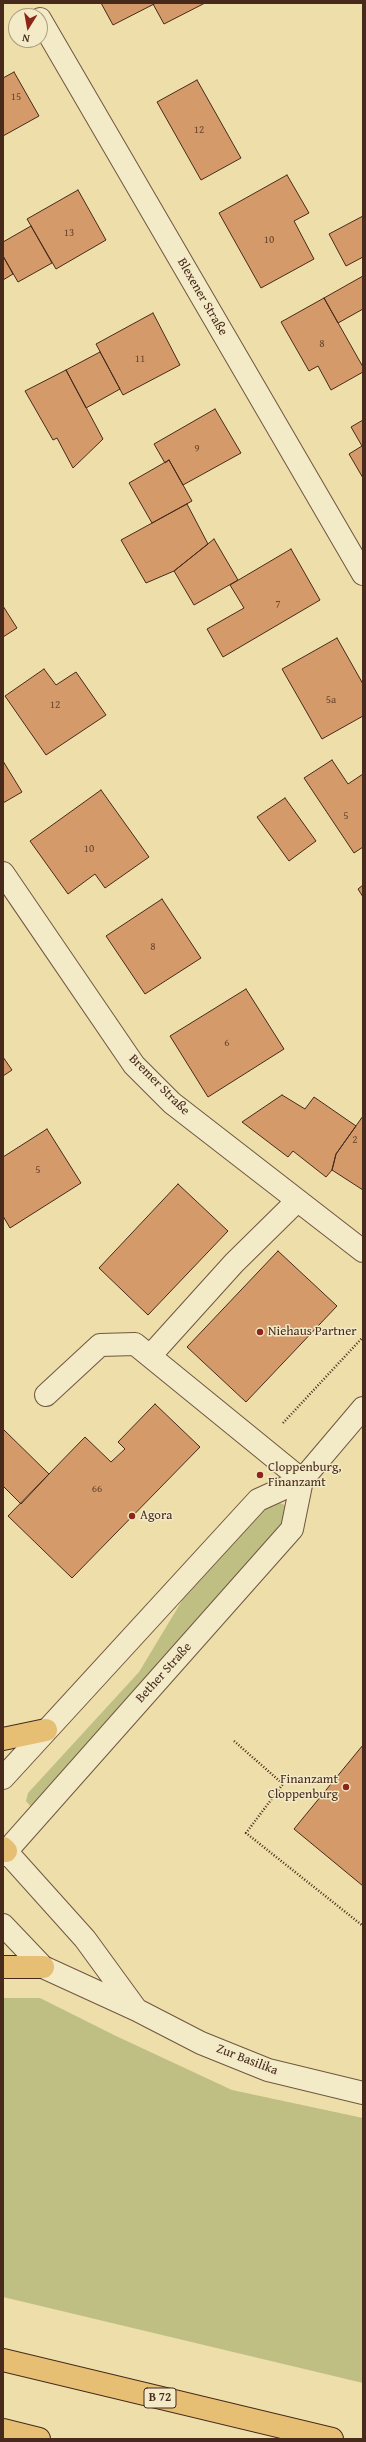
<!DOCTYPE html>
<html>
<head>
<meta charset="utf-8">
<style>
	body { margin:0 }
	#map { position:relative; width:366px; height:2442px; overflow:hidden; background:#eddeaa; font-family:"Gentium Book Plus",serif }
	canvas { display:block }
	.frame { position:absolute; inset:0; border:4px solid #472a1c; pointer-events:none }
	.north { position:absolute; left:8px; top:8px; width:40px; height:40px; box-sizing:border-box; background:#f3eac8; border:1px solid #ae9d83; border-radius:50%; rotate:191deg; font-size:11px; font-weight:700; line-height:16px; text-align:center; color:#472a1c }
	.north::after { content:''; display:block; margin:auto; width:14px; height:18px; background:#8f2418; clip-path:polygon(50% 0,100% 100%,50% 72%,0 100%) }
</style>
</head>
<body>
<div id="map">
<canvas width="366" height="2442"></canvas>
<div class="frame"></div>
<div class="north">N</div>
</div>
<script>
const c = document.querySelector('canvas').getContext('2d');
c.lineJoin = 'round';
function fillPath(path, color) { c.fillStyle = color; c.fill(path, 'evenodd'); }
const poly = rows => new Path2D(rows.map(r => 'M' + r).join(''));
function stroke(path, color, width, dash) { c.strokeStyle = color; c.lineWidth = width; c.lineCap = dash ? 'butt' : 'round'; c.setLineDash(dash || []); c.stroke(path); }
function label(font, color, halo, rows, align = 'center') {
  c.font = font + ' "Gentium Book Plus",serif'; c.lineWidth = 3; c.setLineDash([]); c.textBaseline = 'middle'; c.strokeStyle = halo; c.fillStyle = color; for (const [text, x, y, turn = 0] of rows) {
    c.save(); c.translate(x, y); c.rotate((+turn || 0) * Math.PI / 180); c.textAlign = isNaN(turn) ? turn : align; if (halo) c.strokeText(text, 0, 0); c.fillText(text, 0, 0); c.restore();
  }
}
fillPath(poly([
	[275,1502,283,1504,288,1508,285,1522,31,1807,26,1801,28,1793,139,1672,183,1599,267,1507],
	[3,1998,40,1998,116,2036,232,2090,363,2118,363,2383,3,2297]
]), '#bfbf84');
const building = poly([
	[101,3,156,3,113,25,101,3],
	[156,3,205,3,164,24,153,4,156,3],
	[14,72,39,116,3,136,3,78,14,72],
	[197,80,241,158,201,180,157,102,197,80],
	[287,175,309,213,294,221,314,259,261,288,219,213,287,175],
	[78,190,106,240,56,269,27,219,78,190],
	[363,216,363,257,346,266,329,234,363,216],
	[31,226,52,263,18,282,3,256,3,242,31,226],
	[3,256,13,274,3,280,3,256],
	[363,276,363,309,338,323,324,298,363,276],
	[324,298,363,367,363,372,331,390,318,366,309,371,281,322,324,298],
	[153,313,180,365,123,395,96,344,153,313],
	[100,352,120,389,86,408,66,370,100,352],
	[66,370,103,439,73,468,57,438,53,440,25,391,66,370],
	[215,409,241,453,183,485,169,460,165,463,154,444,215,409],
	[363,420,363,478,349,454,362,446,351,427,363,420],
	[169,460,192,501,152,523,129,483,169,460],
	[187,504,208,544,174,571,146,583,121,540,187,504],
	[214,539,238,580,194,605,174,571,214,539],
	[291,549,320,600,223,657,207,629,244,608,230,585,291,549],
	[3,606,17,628,3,637,3,606],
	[337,638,363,684,363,716,322,739,282,669,337,638],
	[44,669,56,685,76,672,106,715,46,755,5,696,44,669],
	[332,760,348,784,363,774,363,847,354,853,304,778,332,760],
	[3,761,22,792,3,803,3,761],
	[101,790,149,857,105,888,95,874,68,894,30,841,101,790],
	[285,798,316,841,289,861,257,817,285,798],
	[363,885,363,897,358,889,363,885],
	[162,899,201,958,145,994,106,936,162,899],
	[246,989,284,1049,208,1097,170,1036,246,989],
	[3,1057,12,1070,3,1076,3,1057],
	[282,1095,305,1109,314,1097,356,1126,336,1154,332,1170,326,1177,293,1151,288,1157,242,1122,282,1095],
	[363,1116,363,1190,332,1170,336,1154,363,1116],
	[47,1129,81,1183,10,1228,3,1216,3,1157,47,1129],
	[178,1184,228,1231,148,1315,99,1268,178,1184],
	[278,1251,337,1306,246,1402,187,1347,278,1251],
	[155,1404,200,1447,72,1578,8,1516,85,1437,111,1462,125,1449,118,1442,155,1404],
	[3,1429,49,1474,21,1504,3,1486,3,1429],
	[363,1745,363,1886,294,1829,363,1745]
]);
fillPath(building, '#d59a69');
stroke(building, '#472a1c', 1);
const minor = poly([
	[40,19,363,574],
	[3,873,134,1065,172,1103,363,1251],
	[150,1356,234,1263,297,1201],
	[46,1395,100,1345,135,1344,302,1480],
	[3,1778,258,1500,302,1480,363,1408],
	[6,1851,85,1939,136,2009],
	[3,1855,292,1529,302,1480],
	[3,1925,43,1967,137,2010,201,2043,268,2070,363,2093]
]);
const major = poly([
	[3,1967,43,1967]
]);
const highway = poly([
	[3,1739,46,1730],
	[3,1848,6,1851],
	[3,2360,332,2439],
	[3,2430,39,2439]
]);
stroke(minor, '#705740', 24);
stroke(major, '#472a1c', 24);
stroke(highway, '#472a1c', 24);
stroke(poly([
	[283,1423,363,1337],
	[234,1741,283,1784,246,1833,363,1926]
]), '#472a1c', 2.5, [1, 2]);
stroke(minor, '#f3eac8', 22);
stroke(major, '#e6bf75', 22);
stroke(highway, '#e6bf75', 22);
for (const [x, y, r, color] of [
	[260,1332,4,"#8f2418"],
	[260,1475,4,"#8f2418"],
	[132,1516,4,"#8f2418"],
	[346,1787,4,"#8f2418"]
]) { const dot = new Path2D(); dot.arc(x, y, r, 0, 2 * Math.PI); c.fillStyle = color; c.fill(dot); stroke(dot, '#f3eac8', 1.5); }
label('11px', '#6a462f', null, [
	["15",16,97],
	["12",199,130],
	["13",69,233],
	["10",269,240],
	["8",322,344],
	["11",140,359],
	["9",197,449],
	["7",278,604],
	["5a",331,700],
	["12",55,705],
	["5",346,816],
	["10",89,849],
	["8",153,947],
	["6",227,1043],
	["2",355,1140],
	["5",38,1170],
	["66",97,1489]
]);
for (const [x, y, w] of [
	[160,2398,32]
]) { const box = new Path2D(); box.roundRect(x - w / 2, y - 10, w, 20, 3); c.fillStyle = '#f3eac8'; c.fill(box); stroke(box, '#472a1c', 1); }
label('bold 12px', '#472a1c', null, [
	["B 72",160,2398]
]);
label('13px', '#472a1c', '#f3eac8', [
	["Blexener Straße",202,297,60],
	["Bremer Straße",159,1085,45],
	["Bether Straße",164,1673,-48],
	["Zur Basilika",247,2060,21]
]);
label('13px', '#472a1c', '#f3eac8', [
	["Niehaus Partner",268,1332],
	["Cloppenburg,",268,1468],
	["Finanzamt",268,1483],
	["Agora",140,1516],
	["Finanzamt",338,1780,"right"],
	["Cloppenburg",338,1795,"right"]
], 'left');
</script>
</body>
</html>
